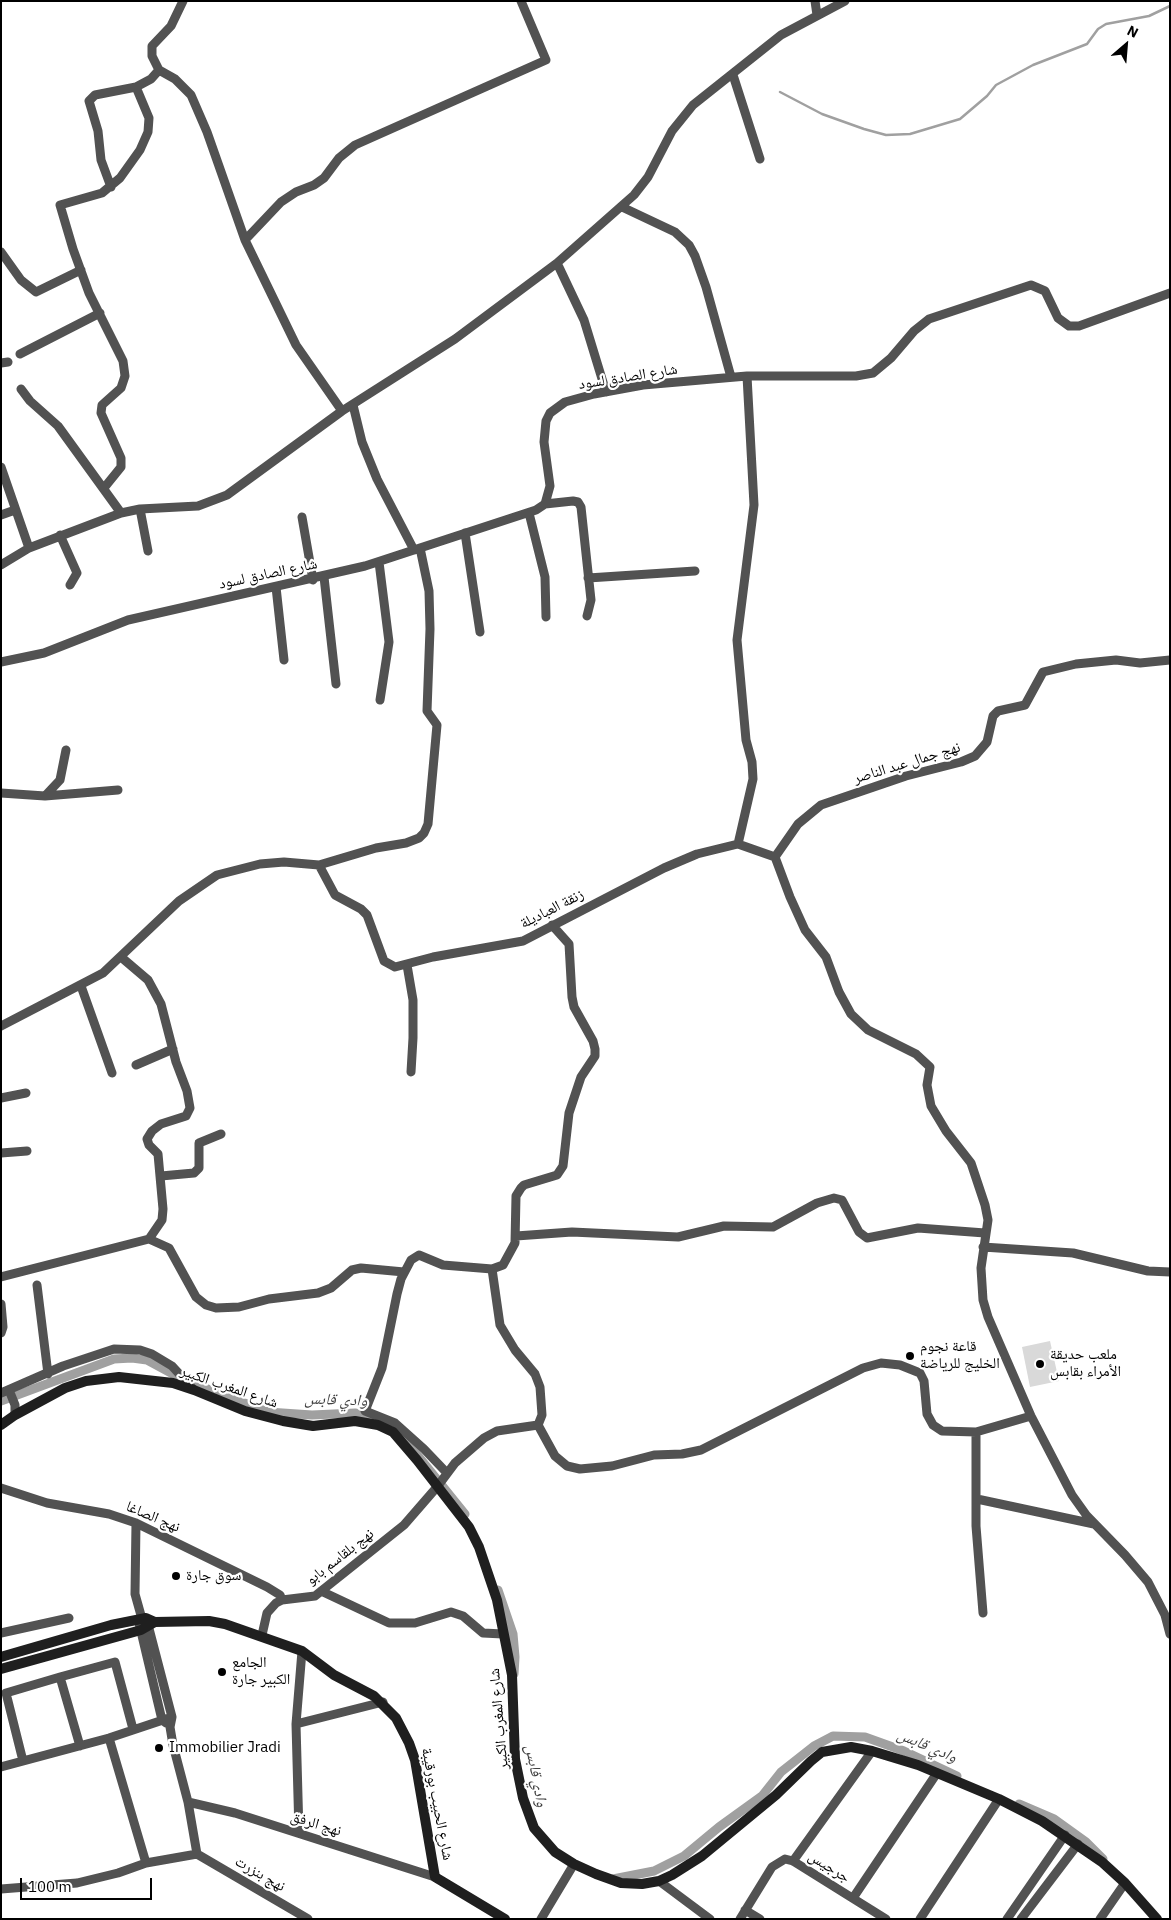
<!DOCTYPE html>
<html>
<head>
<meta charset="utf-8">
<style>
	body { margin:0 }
	#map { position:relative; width:1171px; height:1920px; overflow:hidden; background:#fff; font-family:"IBM Plex Sans",sans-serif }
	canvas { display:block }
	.frame { position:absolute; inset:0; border:2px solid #000; pointer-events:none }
	.north { position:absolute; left:1101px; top:20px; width:50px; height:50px; -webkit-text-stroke:4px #fff; paint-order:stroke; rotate:27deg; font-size:14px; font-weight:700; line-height:20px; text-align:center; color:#000 }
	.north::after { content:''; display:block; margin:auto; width:18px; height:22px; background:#000; clip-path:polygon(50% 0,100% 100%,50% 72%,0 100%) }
	.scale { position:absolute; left:20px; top:1878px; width:132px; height:22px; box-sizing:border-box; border:2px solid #000; border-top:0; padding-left:6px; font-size:15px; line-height:18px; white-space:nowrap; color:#000; -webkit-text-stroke:4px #fff; paint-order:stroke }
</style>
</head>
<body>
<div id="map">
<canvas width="1171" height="1920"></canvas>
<div class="frame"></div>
<div class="north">N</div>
<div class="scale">100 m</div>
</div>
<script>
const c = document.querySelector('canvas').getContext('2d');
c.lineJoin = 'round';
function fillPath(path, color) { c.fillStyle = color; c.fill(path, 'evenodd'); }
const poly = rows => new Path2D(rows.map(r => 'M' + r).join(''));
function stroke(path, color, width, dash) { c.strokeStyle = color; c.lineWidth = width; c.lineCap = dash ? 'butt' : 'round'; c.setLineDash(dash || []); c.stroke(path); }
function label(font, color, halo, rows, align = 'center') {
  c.font = font + ' "IBM Plex Sans","Noto Naskh Arabic",sans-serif'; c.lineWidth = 4.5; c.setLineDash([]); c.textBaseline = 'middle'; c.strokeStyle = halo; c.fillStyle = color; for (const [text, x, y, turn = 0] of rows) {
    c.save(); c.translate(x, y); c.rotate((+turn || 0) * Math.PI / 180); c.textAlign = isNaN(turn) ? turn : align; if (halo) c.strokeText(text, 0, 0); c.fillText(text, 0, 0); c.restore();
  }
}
fillPath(poly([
	[1050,1341,1059,1381,1030,1387,1022,1347]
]), '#d9d9d9');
stroke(poly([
	[780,92,822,114,864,129,886,135,910,134,960,119,987,96,996,85,1033,65,1087,44,1098,29,1106,24,1149,16,1170,6]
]), '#a0a0a0', 2.5);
stroke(poly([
	[1,1401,114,1359,132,1358,147,1360,184,1380,268,1412,312,1415,355,1413,372,1416],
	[398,1431,465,1514],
	[498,1590,513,1634,515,1657,514,1674],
	[1019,1804,1054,1819,1086,1842,1103,1859],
	[613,1879,654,1871,684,1856,719,1827,762,1796,781,1772,814,1746,833,1736,865,1737,904,1751,957,1776]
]), '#a0a0a0', 9);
stroke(poly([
	[815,1,817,15],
	[159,70,175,79,191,95,207,132,245,240],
	[733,75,760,159],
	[111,187,101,160,98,131,89,101,95,95,136,87,151,79,159,70,152,56,152,46,171,26,183,1],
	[622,207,675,232,689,245,695,256,706,287,731,377],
	[1,252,21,280,36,292,81,270],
	[557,263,584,320,606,392],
	[20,354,100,313],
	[1,363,8,362],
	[747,376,754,505,737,640,746,740,752,762,753,779,738,844,775,857,790,897,805,930,826,957,839,992,851,1014,868,1030,916,1054,930,1067,927,1085,931,1106,946,1131,971,1163,985,1205,988,1220,981,1268,983,1300,988,1317,1031,1416,1072,1495,1087,1516,1125,1555,1148,1582,1165,1615,1170,1634],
	[21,389,30,401,58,426,121,513],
	[353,405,362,442,377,479,414,550],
	[342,411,296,345,245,240,281,202,296,192,314,185,324,178,339,158,355,145,546,60,521,1],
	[1,467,29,548],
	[104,488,121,467,121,458,101,413,102,405,121,388,125,376,123,361,89,293,73,249,60,205,102,193,120,178,140,150,148,132,149,118,136,87],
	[545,504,573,501,578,502,581,507,591,600,587,616],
	[140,509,148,551],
	[529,513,545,577,546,617],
	[1,515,15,510],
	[302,517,313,580],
	[465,533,480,632],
	[60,535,77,573,70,585],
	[379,562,389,642,380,700],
	[1,565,29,548,121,513,140,509,198,506,227,495,342,411,455,339,557,263,634,195,648,177,672,131,693,105,781,35,845,1],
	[324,577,336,684],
	[588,578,695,571],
	[276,587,284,660],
	[1,662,44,653,128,620,365,566,536,510,545,504,550,486,544,442,546,421,550,413,565,402,594,394,643,385,747,376,856,376,873,373,891,358,914,331,929,319,1031,285,1045,291,1058,318,1069,326,1079,326,1170,293],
	[1,793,45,796,118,790],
	[45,796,60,780,66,750],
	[775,857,798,824,821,805,906,776,961,762,975,756,987,742,993,716,998,711,1025,705,1043,672,1076,664,1116,660,1140,663,1170,660],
	[319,865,335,895,361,909,367,915,384,961,395,967,433,957,523,941,664,868,697,854,738,844],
	[121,957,148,980,161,1004,176,1062,187,1091,190,1108,186,1116,161,1124,152,1131,147,1139,149,1145,158,1154,163,1209,162,1220,149,1239],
	[407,965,413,1000,413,1038,411,1072],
	[81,986,112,1073],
	[1,1026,103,973,179,901,217,875,260,864,284,862,319,865,376,848,406,843,419,838,424,833,428,824,437,725,427,711,430,629,429,591,420,548],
	[136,1065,173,1049],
	[1,1098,26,1093],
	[1,1153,27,1151],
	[161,1176,194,1173,199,1168,199,1143,221,1134],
	[516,1236,572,1232,678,1237,724,1226,773,1227,817,1203,834,1198,842,1200,859,1232,867,1238,918,1228,985,1233],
	[983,1247,1073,1253,1148,1271,1170,1272],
	[492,1269,500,1325,515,1350,535,1374,540,1387,542,1415,538,1425],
	[1,1277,149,1239,169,1248,196,1297,206,1305,216,1308,239,1307,269,1299,318,1293,331,1288,352,1270,361,1268,404,1272],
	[37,1285,48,1374],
	[1,1304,3,1327,1,1333],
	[9,1390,15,1405,15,1415],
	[1,1393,63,1366,114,1349,140,1350,152,1354,172,1366,194,1390],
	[976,1432,976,1526,983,1613],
	[446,1472,424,1449,395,1423,365,1411,382,1368,397,1294,401,1279,411,1260,419,1255,443,1265,492,1269,503,1265,515,1243,516,1196,521,1188,524,1185,557,1175,563,1166,569,1113,581,1077,595,1056,595,1049,593,1041,574,1007,572,997,569,944,552,925],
	[1,1488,47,1503,109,1514,136,1523,267,1587,280,1595,282,1600],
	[977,1499,1094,1524],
	[136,1523,135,1594,142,1619],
	[321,1591,389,1623,415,1623,451,1612,463,1616,483,1633,503,1634],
	[147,1621,172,1717,170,1727,173,1745,188,1802,197,1854],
	[139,1623,162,1720,166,1723],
	[1,1633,69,1618],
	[262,1635,267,1613,276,1603,282,1600,315,1596,404,1525,437,1487,455,1463,484,1438,497,1431,538,1425,555,1456,567,1466,580,1469,612,1466,654,1455,682,1454,701,1450,863,1368,881,1363,900,1365,920,1373,924,1381,927,1414,933,1425,942,1431,976,1432,1031,1416],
	[60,1677,80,1746],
	[296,1724,383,1702],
	[109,1738,146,1863],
	[23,1761,6,1693,60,1677,115,1662,133,1729],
	[1,1767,109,1738,172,1717],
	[188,1802,235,1813,435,1877],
	[299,1833,296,1724,302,1651],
	[793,1861,872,1751],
	[659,1881,710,1919],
	[1,1889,77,1883,118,1873,146,1863,197,1854,308,1919],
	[853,1898,937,1773],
	[745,1910,760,1919],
	[541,1919,574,1864],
	[740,1919,772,1867,785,1859,793,1861,886,1919],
	[920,1919,999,1799],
	[1007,1919,1065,1835],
	[1021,1919,1078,1844],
	[1100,1919,1125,1883]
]), '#525252', 9);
stroke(poly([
	[1,1425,15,1415,65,1388,86,1381,119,1377,173,1383,194,1390,245,1411,283,1421,313,1426,355,1421,378,1425,393,1432,417,1460,469,1527,479,1547,497,1600,512,1675,515,1759,523,1798,534,1828,555,1852,574,1864,596,1874,621,1883,642,1884,659,1881,672,1875,702,1856,776,1795,811,1761,822,1752,851,1747,872,1751,918,1765,999,1799,1042,1821,1102,1862,1125,1883,1157,1919],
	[1,1657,111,1625,146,1618,155,1622,209,1621,225,1624,302,1651,334,1675,374,1696,396,1718,409,1743,415,1760,435,1877,505,1919],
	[1,1669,141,1630,155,1622]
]), '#1f1f1f', 10);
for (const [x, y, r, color] of [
	[910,1356,5,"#000"],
	[1040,1364,5,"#000"],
	[176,1576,5,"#000"],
	[222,1672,5,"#000"],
	[159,1748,5,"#000"]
]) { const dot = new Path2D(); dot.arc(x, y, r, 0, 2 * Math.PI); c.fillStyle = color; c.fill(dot); stroke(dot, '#fff', 2); }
label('15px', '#000', '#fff', [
	["شارع الصادق لسود",628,377,-9],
	["شارع الصادق لسود",268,574,-12],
	["نهج جمال عبد الناصر",907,763,-17],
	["زنقة العباديلة",552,909,-27],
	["شارع المغرب الكبير",229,1387,19],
	["نهج الصاغا",153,1517,23],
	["نهج بلقاسم بابو",340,1557,-38],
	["شارع المغرب الكبير",499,1719,-95],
	["شارع الحبيب بورقيبة",437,1804,79],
	["نهج الرفق",316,1824,17],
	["جرجيس",829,1867,32],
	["نهج بنزرت",260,1874,30]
]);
label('15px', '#000', '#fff', [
	["قاعة نجوم",920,1347],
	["الخليج للرياضة",920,1364],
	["ملعب حديقة",1050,1355],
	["الأمراء بقابس",1050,1372],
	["سوق جارة",186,1576],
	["الجامع",232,1663],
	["الكبير جارة",232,1680],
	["Immobilier Jradi",169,1748]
], 'left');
label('italic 16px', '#414141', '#fff', [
	["وادي قابس",336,1400,2],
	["وادي قابس",927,1746,23],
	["وادي قابس",536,1776,79]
]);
</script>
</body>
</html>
